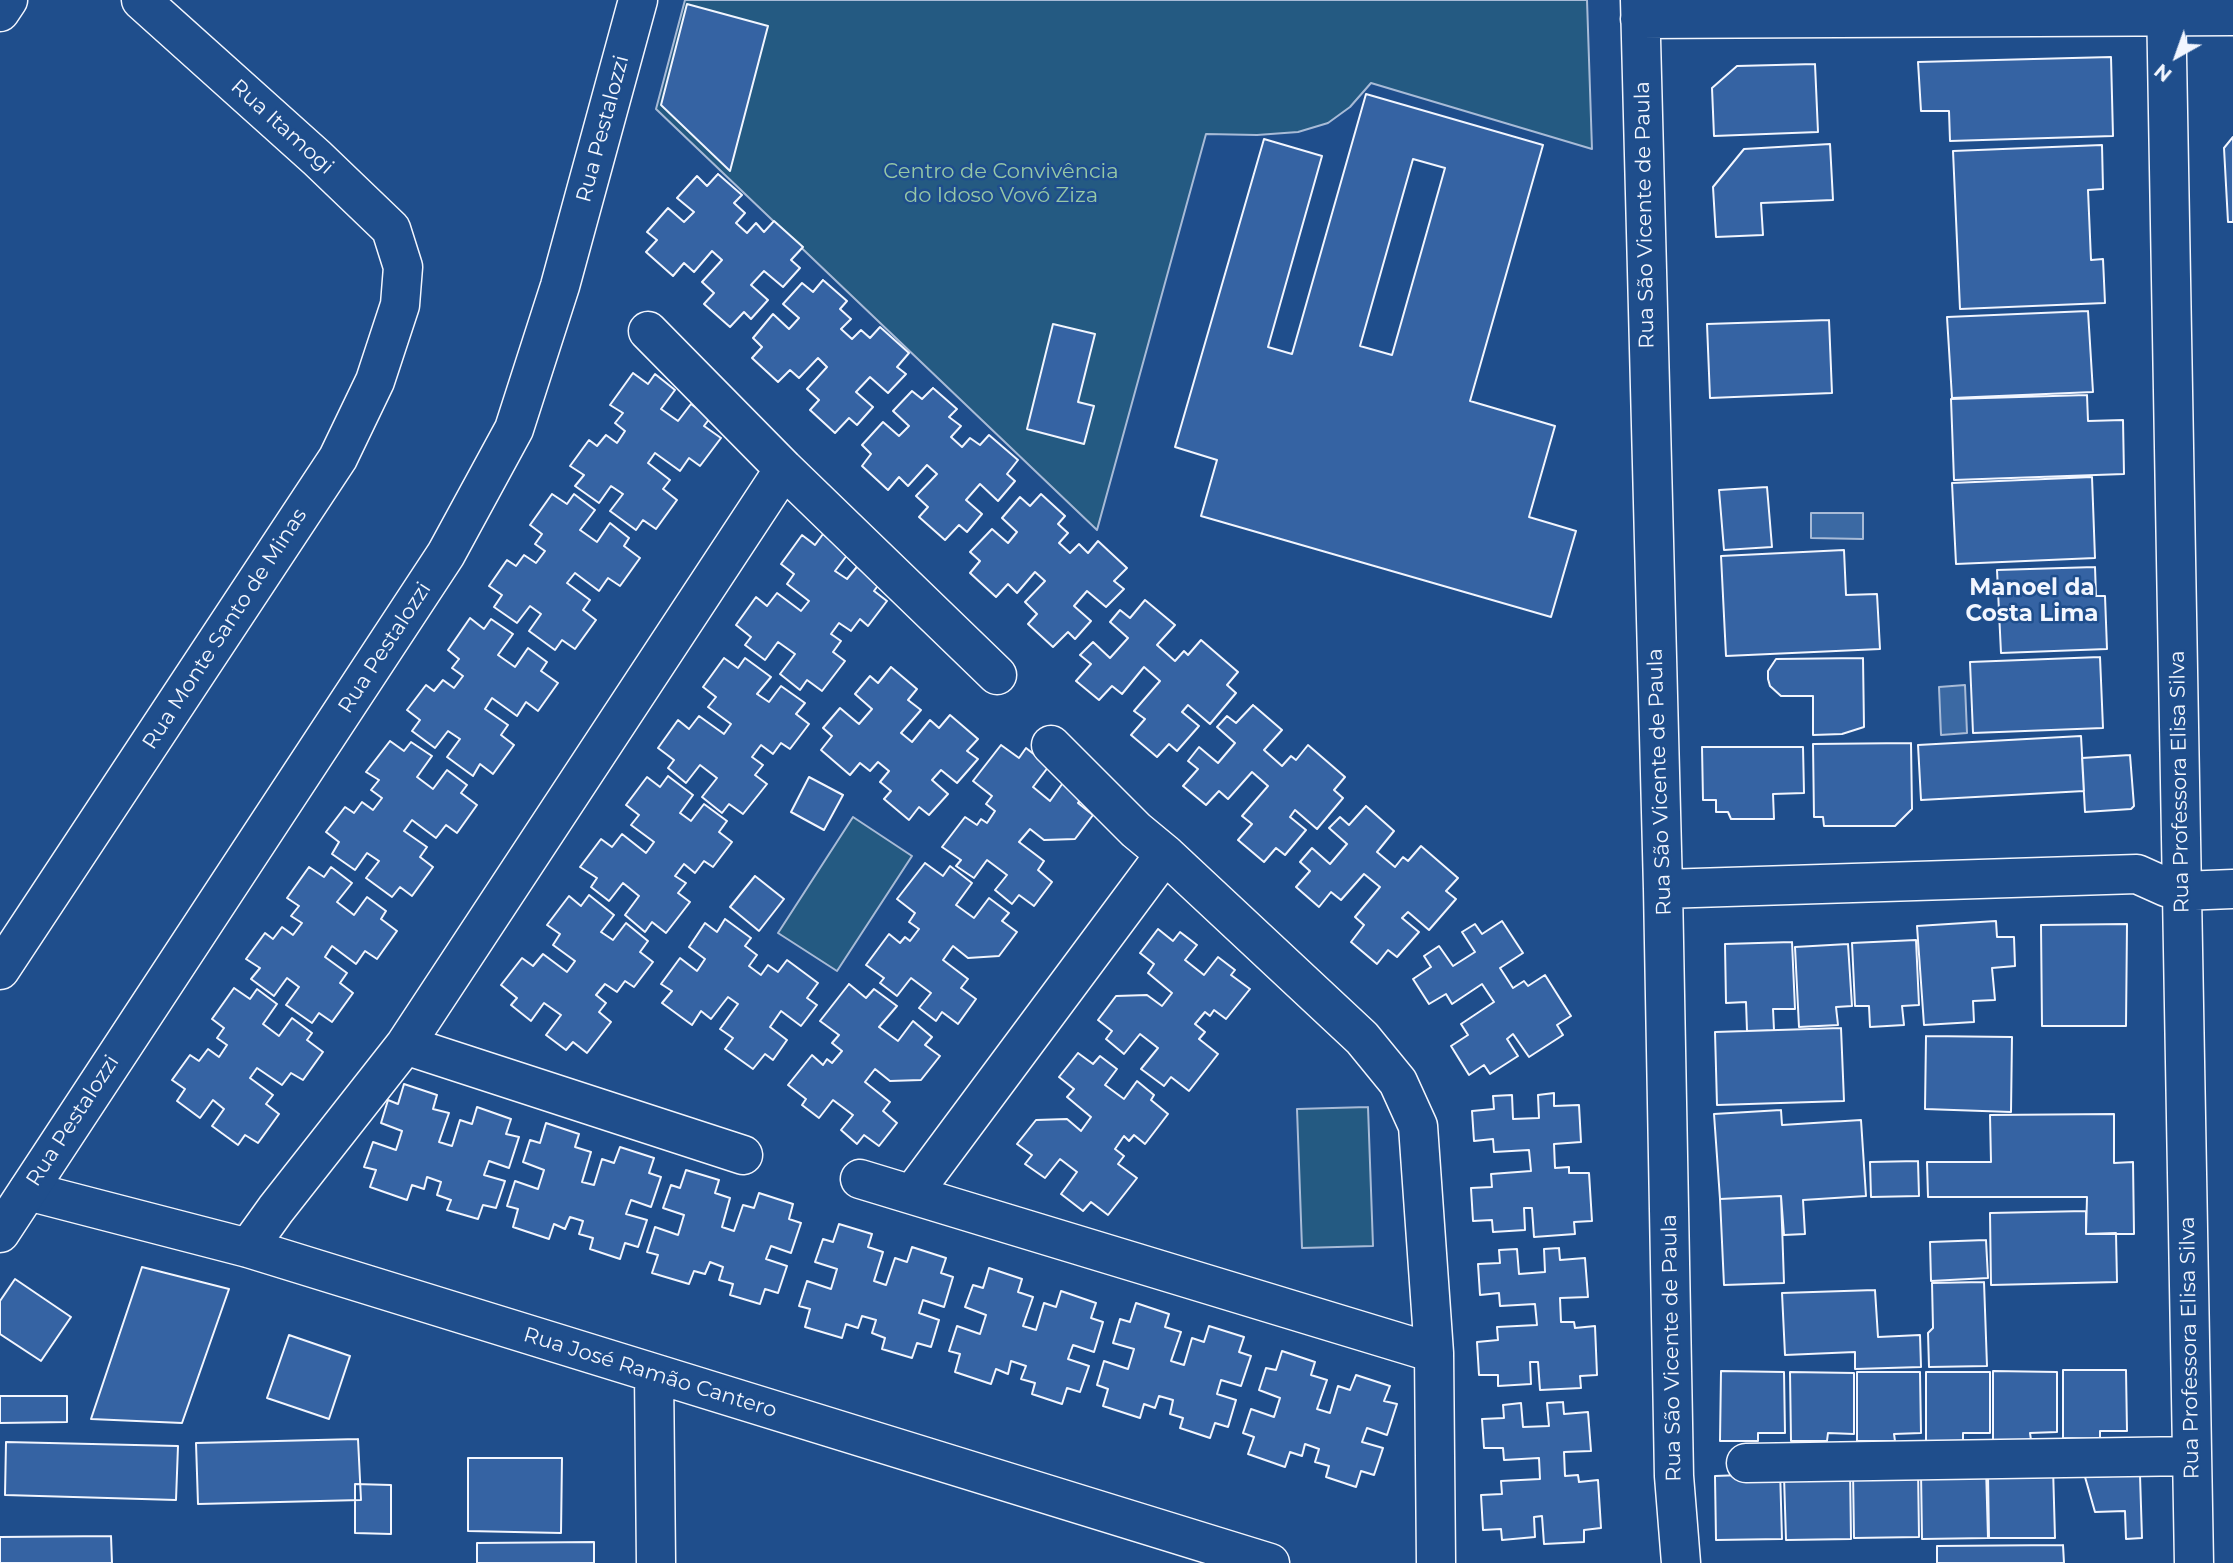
<!DOCTYPE html>
<html>
<head>
<meta charset="utf-8">
<style>
	body { margin:0 }
	#map { position:relative; width:2233px; height:1563px; overflow:hidden; background:#1f4e8c; font-family:Montserrat,sans-serif }
	canvas { display:block }
	.north { position:absolute; left:2142px; top:21px; width:70px; height:70px; -webkit-text-stroke:5px #1f4e8c; paint-order:stroke; rotate:220deg; font-size:19px; font-weight:700; line-height:28px; text-align:center; color:#f2f6ff }
	.north::after { content:''; display:block; margin:auto; width:24px; height:32px; background:#f2f6ff; clip-path:polygon(50% 0,100% 100%,50% 72%,0 100%) }
</style>
</head>
<body>
<div id="map">
<canvas width="2233" height="1563"></canvas>
<div class="north">N</div>
</div>
<script>
const c = document.querySelector('canvas').getContext('2d');
c.lineJoin = 'round';
function fillPath(path, color) { c.fillStyle = color; c.fill(path, 'evenodd'); }
const poly = rows => new Path2D(rows.map(r => 'M' + r).join(''));
function stroke(path, color, width, dash) { c.strokeStyle = color; c.lineWidth = width; c.lineCap = dash ? 'butt' : 'round'; c.setLineDash(dash || []); c.stroke(path); }
function label(font, color, halo, rows, align = 'center') {
  c.font = font + ' Montserrat,sans-serif'; c.lineWidth = 5; c.setLineDash([]); c.textBaseline = 'middle'; c.strokeStyle = halo; c.fillStyle = color; for (const [text, x, y, turn = 0] of rows) {
    c.save(); c.translate(x, y); c.rotate((+turn || 0) * Math.PI / 180); c.textAlign = isNaN(turn) ? turn : align; if (halo) c.strokeText(text, 0, 0); c.fillText(text, 0, 0); c.restore();
  }
}
const green = poly([
	[685,0,1587,0,1592,149,1371,83,1350,107,1328,123,1298,132,1257,135,1206,134,1097,530,656,109,685,0],
	[853,817,912,856,837,971,778,933,853,817],
	[1368,1107,1373,1246,1302,1248,1297,1109,1368,1107]
]);
fillPath(green, '#245a82');
stroke(green, '#a8bbd7', 2);
const water = poly([
	[1811,513,1863,513,1863,539,1811,538,1811,513],
	[1965,685,1967,733,1941,735,1939,687,1965,685]
]);
fillPath(water, '#3b69a3');
stroke(water, '#a8bbd7', 2);
const building = poly([
	[687,4,768,26,730,171,661,105,687,4],
	[2111,57,2113,136,1950,141,1949,111,1921,111,1918,62,2111,57],
	[1815,64,1818,132,1714,136,1712,88,1737,66,1815,64],
	[1366,94,1543,145,1470,401,1555,426,1529,517,1576,531,1551,617,1201,516,1217,460,1175,447,1264,139,1322,156,1268,347,1292,354,1366,94],
	[1413,159,1445,168,1392,355,1360,346,1413,159],
	[2233,137,2233,222,2228,222,2224,148,2233,137],
	[1830,144,1833,200,1761,203,1763,235,1716,237,1713,187,1744,149,1830,144],
	[2102,145,2103,189,2088,190,2091,260,2103,259,2105,303,1960,309,1953,151,2102,145],
	[718,174,742,195,734,203,745,213,736,223,747,233,756,223,764,232,774,221,803,247,791,260,800,268,783,287,764,271,751,285,768,300,751,319,744,312,730,327,704,304,714,293,702,282,722,260,712,251,694,272,684,263,673,276,646,252,657,240,647,232,668,208,684,222,694,212,677,198,697,176,707,186,718,174],
	[823,280,847,301,840,309,851,319,841,329,852,339,861,330,870,338,880,327,909,353,897,367,906,374,888,393,870,377,856,392,873,407,857,425,849,418,835,433,810,410,819,400,807,389,827,367,818,358,799,378,790,370,778,382,752,358,762,347,753,338,773,314,789,329,799,318,783,304,802,283,813,292,823,280],
	[2088,311,2093,392,1952,398,1947,317,2088,311],
	[1829,320,1832,393,1710,398,1707,324,1829,320],
	[1053,324,1095,334,1078,402,1094,406,1084,444,1027,429,1053,324],
	[633,373,648,384,655,374,675,390,661,409,678,421,691,404,710,418,704,426,721,438,700,466,689,458,680,471,655,453,648,463,670,480,663,489,677,500,656,529,643,520,636,530,610,511,623,494,611,486,599,503,575,486,584,475,570,466,589,440,597,446,606,435,617,443,625,431,615,423,623,413,610,405,633,373],
	[933,388,957,409,949,417,961,426,951,437,962,447,970,438,980,445,989,435,1018,460,1007,474,1015,481,998,501,980,484,966,500,982,514,967,532,959,525,945,540,919,517,928,507,916,496,937,474,927,465,908,486,899,477,888,490,862,466,871,454,862,445,883,422,899,436,909,426,893,411,912,391,922,399,933,388],
	[2087,395,2088,421,2123,420,2124,474,1954,480,1951,399,2087,395],
	[2092,477,2095,558,1956,564,1952,483,2092,477],
	[1767,487,1772,547,1724,550,1719,490,1767,487],
	[552,494,567,504,574,494,595,510,580,530,597,542,610,523,629,538,624,546,640,558,620,586,608,578,599,591,575,573,567,583,590,600,583,610,596,620,575,649,562,640,555,650,529,631,541,614,530,606,517,623,494,607,502,595,489,586,507,560,516,566,524,555,536,563,545,551,535,544,542,534,530,525,552,494],
	[1041,494,1065,516,1058,524,1068,533,1059,543,1070,553,1079,544,1088,553,1098,541,1127,568,1114,581,1124,589,1106,607,1087,591,1074,606,1091,621,1075,639,1068,632,1053,647,1028,624,1037,614,1025,602,1045,581,1035,572,1017,593,1008,584,996,597,970,573,980,561,970,552,992,529,1008,543,1017,532,1002,518,1020,497,1030,506,1041,494],
	[823,534,848,554,835,571,847,579,860,563,882,580,874,591,887,601,868,626,860,619,851,631,839,623,831,634,841,641,833,652,845,661,822,691,807,680,800,690,780,674,795,654,778,642,765,660,745,645,751,637,736,625,756,597,767,606,777,593,801,611,809,601,787,584,794,574,781,564,802,535,815,545,823,534],
	[1844,550,1846,595,1877,594,1880,649,1726,656,1721,556,1844,550],
	[2095,567,2096,596,2105,596,2107,649,2001,653,1997,570,2095,567],
	[1145,600,1175,625,1157,645,1175,661,1184,651,1188,655,1201,640,1238,672,1227,685,1236,693,1210,724,1188,705,1182,712,1199,726,1177,751,1169,744,1157,757,1131,735,1145,719,1134,711,1160,681,1144,667,1122,694,1112,686,1099,700,1076,681,1091,664,1080,655,1093,642,1110,658,1128,638,1110,622,1120,610,1130,618,1145,600],
	[470,618,484,629,491,619,513,634,498,655,515,667,528,648,547,662,541,671,558,683,538,711,526,702,517,716,492,698,485,709,508,725,501,735,514,745,493,774,480,764,473,776,447,757,460,739,448,731,435,748,412,731,420,720,407,710,426,685,434,691,443,680,454,688,463,676,452,668,459,659,448,650,470,618],
	[2100,657,2103,728,1973,733,1970,662,2100,657],
	[724,658,738,668,745,658,771,677,757,694,769,702,781,686,805,703,796,714,809,724,790,749,781,743,773,754,761,745,752,757,763,765,755,775,767,784,743,814,729,804,722,813,702,797,717,778,700,765,686,783,668,768,674,760,658,748,678,720,689,729,699,716,724,734,731,724,708,707,716,697,703,687,724,658],
	[1863,658,1864,727,1842,734,1813,735,1813,696,1781,696,1770,686,1768,679,1768,671,1776,659,1863,658],
	[891,667,917,689,908,700,921,710,901,733,912,742,930,720,939,728,950,715,978,739,967,751,978,759,957,783,941,770,932,780,948,794,929,815,919,807,909,820,884,799,891,791,880,782,889,771,878,762,870,771,860,763,850,775,821,750,832,736,823,728,840,708,859,724,872,709,855,694,870,676,878,683,891,667],
	[1253,705,1282,730,1264,750,1282,766,1291,756,1296,760,1308,745,1345,777,1334,790,1343,798,1317,829,1295,810,1290,817,1306,830,1285,855,1276,848,1264,862,1238,840,1252,824,1242,816,1268,786,1252,772,1228,799,1219,791,1206,805,1183,786,1198,769,1188,761,1199,747,1218,763,1235,743,1217,727,1227,716,1236,723,1253,705],
	[2081,736,2084,791,1921,800,1918,745,2081,736],
	[390,741,404,751,411,742,432,756,417,777,433,789,447,770,467,785,461,793,477,805,457,833,446,825,436,838,412,820,404,831,427,847,420,857,433,867,412,896,400,887,392,897,366,878,379,861,367,853,355,870,332,854,339,842,326,832,345,807,354,813,362,802,373,810,382,798,371,790,379,780,366,772,390,741],
	[1911,743,1912,809,1895,826,1824,826,1823,817,1814,817,1813,744,1911,743],
	[1001,745,1019,758,1026,748,1049,766,1033,787,1050,801,1065,780,1085,795,1078,803,1093,815,1075,839,1044,840,1030,829,1019,842,1044,861,1038,870,1052,882,1034,906,1019,895,1012,904,995,890,1007,875,987,860,974,878,956,866,961,860,942,847,965,817,977,825,981,819,987,823,995,811,986,804,992,796,973,781,1001,745],
	[1702,747,1803,747,1804,793,1773,794,1774,819,1731,819,1728,812,1716,812,1716,800,1703,800,1702,747],
	[2130,755,2134,806,2131,809,2085,812,2082,758,2130,755],
	[668,776,693,795,680,813,691,821,704,804,727,821,719,832,732,842,713,867,704,861,695,873,684,864,675,876,686,883,678,893,690,902,666,933,652,922,645,932,625,915,639,896,623,883,609,901,591,887,597,878,580,867,601,839,612,847,622,834,646,853,654,842,631,825,639,815,626,805,647,777,660,787,668,776],
	[809,777,843,795,824,830,791,812,809,777],
	[1366,806,1394,831,1377,852,1395,867,1403,857,1408,861,1421,846,1458,878,1446,891,1456,899,1429,930,1408,912,1402,918,1419,932,1397,957,1388,950,1377,964,1351,942,1364,925,1355,917,1380,887,1364,874,1341,900,1331,892,1319,907,1296,887,1310,871,1300,862,1312,848,1330,864,1347,844,1329,828,1340,817,1349,825,1366,806],
	[925,863,943,876,950,866,972,883,956,905,974,918,989,898,1009,913,1002,921,1017,932,999,956,968,958,953,946,943,960,968,979,961,988,976,999,958,1024,942,1012,936,1021,919,1008,931,993,911,978,897,996,880,983,884,978,866,965,889,934,900,943,905,937,910,941,919,929,909,922,915,913,897,899,925,863],
	[309,867,324,877,331,867,352,883,337,902,354,915,367,897,386,911,381,919,397,931,377,959,365,951,356,964,332,946,325,957,347,973,340,983,353,993,332,1022,319,1013,312,1023,286,1005,299,987,287,978,274,996,251,979,260,968,246,959,265,933,273,939,282,927,293,935,302,923,291,916,299,906,287,898,309,867],
	[755,876,784,899,759,931,730,907,755,876],
	[589,895,614,915,601,932,613,940,626,923,648,941,640,952,653,962,634,987,625,981,617,992,605,984,596,995,606,1003,599,1012,611,1022,587,1053,573,1042,566,1050,546,1035,561,1015,544,1003,531,1021,511,1005,517,998,501,985,522,958,533,966,543,954,567,972,575,961,553,945,560,934,547,925,569,896,581,906,589,895],
	[725,919,751,938,745,946,757,955,749,966,761,975,768,965,778,972,787,960,818,983,807,998,817,1005,801,1026,781,1011,770,1027,787,1040,773,1060,765,1054,753,1069,725,1049,733,1038,720,1029,738,1004,728,997,711,1019,701,1011,692,1025,662,1003,672,991,661,984,680,958,697,971,705,959,689,947,705,923,717,932,725,919],
	[1502,921,1523,953,1500,968,1513,988,1524,981,1528,986,1545,975,1571,1016,1557,1025,1563,1035,1529,1057,1513,1034,1507,1039,1518,1056,1490,1074,1484,1065,1469,1075,1451,1046,1468,1035,1461,1024,1494,1002,1482,984,1452,1004,1446,994,1429,1004,1413,979,1431,967,1424,956,1439,946,1453,966,1475,952,1462,932,1475,924,1482,934,1502,921],
	[1996,921,1997,937,2014,937,2015,966,1992,968,1995,1000,1973,1001,1974,1022,1924,1025,1917,926,1996,921],
	[2127,924,2126,1026,2042,1026,2041,925,2127,924],
	[1158,929,1173,941,1180,932,1197,945,1185,960,1204,975,1218,957,1235,970,1231,975,1250,989,1226,1019,1214,1010,1210,1016,1205,1012,1195,1024,1205,1032,1199,1039,1218,1054,1189,1091,1171,1077,1164,1086,1141,1069,1158,1048,1140,1034,1124,1054,1106,1039,1112,1031,1098,1020,1116,996,1147,995,1162,1006,1172,993,1148,973,1154,964,1140,953,1158,929],
	[1916,940,1919,1005,1902,1006,1904,1025,1870,1027,1869,1006,1855,1006,1852,943,1916,940],
	[1792,942,1795,1009,1773,1009,1774,1030,1747,1031,1746,1002,1726,1003,1725,944,1792,942],
	[1848,944,1852,1006,1836,1007,1838,1025,1799,1027,1795,947,1848,944],
	[849,984,866,998,874,989,897,1006,879,1027,898,1041,913,1021,932,1037,925,1045,940,1056,921,1080,890,1081,875,1069,865,1082,890,1102,883,1111,897,1123,879,1146,864,1135,857,1144,841,1130,853,1115,833,1100,819,1118,802,1105,806,1099,788,1085,812,1055,823,1065,827,1059,832,1063,842,1051,832,1043,839,1035,820,1021,849,984],
	[234,988,250,999,257,989,277,1004,263,1024,279,1036,292,1018,312,1033,307,1040,323,1052,303,1080,291,1073,282,1085,257,1068,250,1078,273,1095,266,1104,279,1114,258,1143,245,1135,238,1145,212,1126,224,1109,213,1100,200,1118,177,1101,185,1089,172,1080,190,1055,199,1061,208,1049,219,1057,227,1045,217,1038,224,1028,212,1019,234,988],
	[1841,1028,1844,1101,1717,1105,1715,1032,1841,1028],
	[1926,1036,2012,1037,2011,1112,1925,1109,1926,1036],
	[1078,1053,1093,1064,1100,1056,1117,1069,1105,1085,1124,1099,1137,1081,1154,1095,1151,1100,1168,1114,1145,1144,1134,1135,1129,1141,1124,1136,1115,1149,1124,1156,1118,1164,1137,1178,1108,1215,1091,1202,1083,1211,1061,1194,1077,1172,1060,1159,1045,1178,1025,1164,1032,1155,1017,1144,1036,1120,1067,1119,1081,1131,1091,1117,1067,1097,1074,1089,1059,1077,1078,1053],
	[404,1084,437,1095,433,1109,449,1113,439,1142,452,1146,460,1120,472,1124,477,1107,511,1119,506,1134,519,1137,509,1168,489,1161,484,1175,505,1181,496,1208,483,1205,478,1219,447,1210,451,1200,437,1195,441,1182,427,1177,424,1189,412,1185,407,1200,370,1187,376,1170,364,1167,373,1142,396,1150,402,1131,381,1123,388,1100,398,1104,404,1084],
	[1554,1093,1554,1106,1579,1105,1581,1142,1554,1144,1555,1168,1569,1167,1569,1173,1589,1173,1592,1221,1574,1222,1575,1234,1534,1237,1532,1208,1524,1208,1525,1230,1493,1232,1492,1220,1473,1221,1471,1188,1492,1187,1491,1174,1531,1171,1529,1150,1494,1152,1493,1139,1474,1141,1472,1111,1494,1109,1493,1096,1512,1095,1513,1119,1539,1118,1538,1095,1554,1093],
	[1781,1110,1782,1125,1861,1120,1866,1196,1803,1200,1805,1234,1784,1235,1781,1196,1720,1199,1714,1114,1781,1110],
	[2114,1114,2114,1163,2133,1162,2134,1234,2086,1234,2087,1197,1928,1197,1927,1162,1991,1162,1990,1115,2114,1114],
	[546,1123,579,1134,575,1147,591,1152,582,1182,594,1185,602,1159,614,1163,620,1147,654,1158,649,1173,661,1177,651,1207,631,1200,626,1214,647,1220,638,1247,625,1243,620,1259,590,1249,593,1238,579,1234,583,1221,570,1217,565,1229,554,1224,549,1239,513,1227,518,1209,507,1206,515,1181,538,1189,544,1170,523,1162,530,1140,540,1143,546,1123],
	[1918,1161,1919,1196,1871,1197,1870,1162,1918,1161],
	[686,1170,719,1180,715,1193,730,1198,722,1227,734,1231,743,1205,754,1208,759,1193,793,1204,789,1219,801,1223,791,1253,771,1246,766,1259,787,1266,778,1293,765,1289,760,1304,730,1295,733,1284,719,1280,723,1267,710,1262,705,1274,694,1271,689,1284,652,1273,658,1255,647,1252,655,1227,678,1235,684,1215,663,1208,671,1185,680,1188,686,1170],
	[1781,1196,1784,1283,1724,1285,1720,1199,1781,1196],
	[2086,1211,2086,1234,2116,1233,2117,1282,1991,1285,1990,1213,2086,1211],
	[839,1224,872,1234,868,1247,883,1252,874,1281,886,1285,895,1258,907,1262,912,1247,946,1258,941,1273,953,1277,944,1307,923,1300,919,1313,939,1320,931,1347,917,1343,912,1358,882,1349,885,1338,872,1333,876,1320,862,1316,858,1328,846,1324,842,1338,805,1327,810,1309,799,1306,807,1281,831,1289,837,1269,815,1262,823,1239,833,1242,839,1224],
	[1986,1240,1988,1278,1931,1281,1930,1242,1986,1240],
	[1559,1248,1560,1260,1585,1258,1588,1297,1560,1298,1561,1322,1574,1322,1575,1328,1595,1326,1597,1375,1580,1376,1581,1388,1540,1390,1538,1362,1530,1362,1531,1384,1498,1386,1498,1375,1479,1375,1477,1342,1498,1340,1497,1327,1537,1325,1535,1304,1500,1306,1499,1293,1480,1295,1478,1264,1500,1263,1499,1250,1517,1249,1519,1274,1545,1272,1544,1249,1559,1248],
	[142,1267,229,1289,182,1423,91,1419,142,1267],
	[989,1268,1022,1279,1018,1292,1033,1297,1023,1326,1036,1330,1044,1303,1056,1307,1061,1291,1096,1303,1091,1318,1103,1322,1094,1352,1073,1345,1068,1359,1089,1366,1080,1392,1067,1388,1062,1404,1032,1394,1035,1383,1021,1379,1026,1366,1011,1361,1008,1374,996,1369,991,1384,955,1372,960,1354,949,1351,957,1326,980,1334,986,1315,965,1307,973,1285,983,1288,989,1268],
	[15,1279,71,1317,41,1361,0,1334,0,1301,15,1279],
	[1984,1282,1987,1366,1929,1367,1928,1333,1933,1328,1932,1283,1984,1282],
	[1875,1290,1878,1337,1920,1335,1921,1367,1855,1369,1855,1352,1785,1355,1782,1293,1875,1290],
	[1136,1303,1169,1314,1165,1327,1181,1332,1171,1361,1184,1365,1192,1338,1204,1342,1209,1326,1244,1337,1239,1352,1251,1356,1241,1386,1221,1380,1217,1394,1236,1400,1228,1427,1215,1423,1210,1438,1180,1428,1183,1418,1170,1414,1173,1400,1159,1396,1155,1408,1144,1404,1140,1418,1103,1406,1108,1389,1097,1385,1104,1361,1128,1369,1134,1349,1113,1343,1120,1319,1130,1322,1136,1303],
	[289,1335,350,1356,329,1419,267,1398,289,1335],
	[1282,1351,1315,1362,1311,1375,1327,1380,1317,1409,1330,1413,1338,1386,1350,1390,1356,1375,1390,1386,1384,1401,1397,1404,1387,1435,1367,1428,1362,1442,1383,1448,1374,1475,1361,1471,1356,1487,1326,1477,1329,1466,1315,1462,1319,1449,1305,1444,1302,1456,1290,1452,1285,1467,1248,1454,1254,1437,1243,1433,1251,1409,1274,1417,1280,1398,1259,1390,1266,1368,1276,1370,1282,1351],
	[2063,1370,2126,1370,2127,1431,2100,1431,2100,1439,2063,1438,2063,1370],
	[1721,1371,1784,1372,1785,1433,1758,1433,1758,1441,1720,1441,1721,1371],
	[1993,1371,2057,1372,2057,1432,2030,1433,2031,1440,1993,1441,1993,1371],
	[1790,1372,1854,1373,1854,1434,1828,1433,1827,1441,1791,1441,1790,1372],
	[1857,1372,1920,1372,1921,1433,1894,1434,1895,1441,1857,1441,1857,1372],
	[1926,1372,1990,1372,1990,1433,1963,1433,1963,1441,1926,1441,1926,1372],
	[0,1396,67,1396,67,1422,0,1423,0,1396],
	[1563,1402,1564,1414,1588,1412,1591,1451,1564,1452,1565,1476,1578,1475,1579,1482,1598,1480,1601,1528,1584,1530,1584,1542,1544,1544,1542,1516,1534,1517,1535,1537,1502,1540,1501,1529,1483,1530,1481,1495,1502,1494,1501,1481,1540,1479,1539,1458,1504,1460,1503,1448,1484,1448,1482,1419,1504,1418,1503,1405,1521,1403,1523,1427,1549,1426,1547,1403,1563,1402],
	[358,1439,361,1500,198,1504,196,1443,358,1439],
	[6,1442,178,1446,176,1500,5,1495,6,1442],
	[468,1458,562,1458,561,1533,468,1531,468,1458],
	[1918,1466,1919,1537,1854,1538,1853,1473,1918,1466],
	[1986,1467,1988,1538,1922,1539,1921,1473,1986,1467],
	[2053,1467,2055,1538,1989,1538,1988,1474,2053,1467],
	[1850,1468,1851,1539,1786,1540,1784,1476,1850,1468],
	[1780,1469,1782,1539,1716,1540,1715,1476,1742,1475,1780,1469],
	[2140,1475,2142,1538,2126,1539,2125,1511,2095,1512,2085,1477,2140,1475],
	[355,1484,391,1485,391,1534,355,1533,355,1484],
	[111,1536,112,1563,0,1563,0,1537,111,1536],
	[594,1542,594,1563,477,1563,477,1543,594,1542],
	[2063,1545,2064,1563,1937,1563,1937,1546,2063,1545]
]);
fillPath(building, '#3563a3');
stroke(building, '#f2f6ff', 2);
const minor = poly([
	[1640,0,1663,889,1674,1476,1681,1563],
	[2166,0,2194,1563],
	[0,12,8,0],
	[1640,19,2233,16],
	[648,331,784,469,997,675],
	[1051,745,1136,830,1165,854,1362,1038,1398,1082,1418,1126,1434,1353,1436,1563],
	[1663,889,2137,874,2166,887,2182,891,2233,889],
	[0,970,338,458,375,381,400,305,403,267,391,229,317,158,141,0],
	[405,1045,743,1155],
	[860,1179,1434,1353],
	[28,1191,248,1248,1270,1563],
	[913,1193,1165,854],
	[248,1248,276,1209,405,1045,784,469],
	[654,1374,656,1563],
	[1746,1463,2192,1456]
]);
const tertiary = poly([
	[0,1233,446,554,514,429,560,286,638,0]
]);
stroke(minor, '#f2f6ff', 41);
stroke(tertiary, '#f2f6ff', 41);
stroke(minor, '#1f4e8c', 38);
stroke(tertiary, '#1f4e8c', 38);
label('21px', '#f2f6ff', '#1f4e8c', [
	["Rua Itamogi",282,127,42],
	["Rua Pestalozzi",603,129,-75],
	["Rua São Vicente de Paula",1645,215,-91],
	["Rua Monte Santo de Minas",225,629,-57],
	["Rua Pestalozzi",385,648,-57],
	["Rua São Vicente de Paula",1660,782,-92],
	["Rua Professora Elisa Silva",2180,782,-91],
	["Rua Pestalozzi",73,1121,-57],
	["Rua São Vicente de Paula",1672,1348,-91],
	["Rua Professora Elisa Silva",2190,1348,-91],
	["Rua José Ramão Cantero",650,1373,17]
]);
label('21px', '#97c8a6', '#1f4e8c', [
	["Centro de Convivência",1001,172],
	["do Idoso Vovó Ziza",1001,196]
]);
label('bold 23px', '#f2f6ff', '#1f4e8c', [
	["Manoel da",2032,588],
	["Costa Lima",2032,614]
]);
</script>
</body>
</html>
